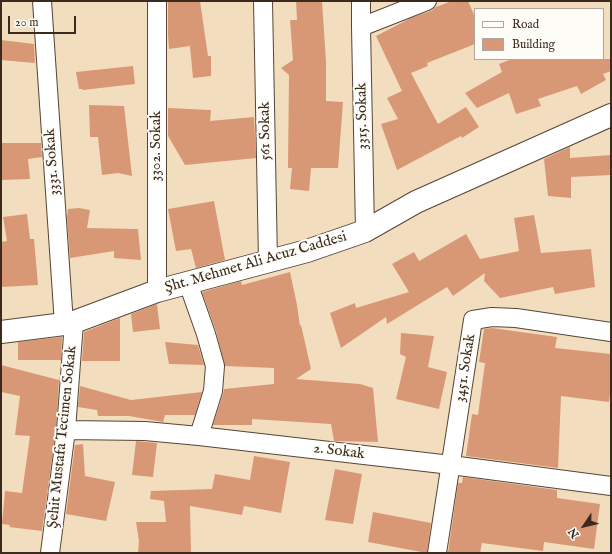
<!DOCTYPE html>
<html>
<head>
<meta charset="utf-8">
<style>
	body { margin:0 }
	#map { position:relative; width:612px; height:554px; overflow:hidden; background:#f3ddbf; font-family:"IM FELL English",serif }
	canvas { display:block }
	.frame { position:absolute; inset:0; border:2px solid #3b2a1e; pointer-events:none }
	.legend { position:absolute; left:474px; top:8px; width:130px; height:52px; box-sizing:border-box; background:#fdfcf7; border:1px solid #afa8a0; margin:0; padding:5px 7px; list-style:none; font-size:12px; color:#3b2a1e }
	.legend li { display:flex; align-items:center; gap:8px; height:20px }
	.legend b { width:20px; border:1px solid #afa8a0 }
	.north { position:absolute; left:564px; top:506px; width:40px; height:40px; -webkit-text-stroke:3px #fdfcf7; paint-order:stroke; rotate:235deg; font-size:11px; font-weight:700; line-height:16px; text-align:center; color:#3b2a1e }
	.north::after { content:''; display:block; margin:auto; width:14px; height:18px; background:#3b2a1e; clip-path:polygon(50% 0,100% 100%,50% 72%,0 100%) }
	.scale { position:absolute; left:8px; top:16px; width:68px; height:18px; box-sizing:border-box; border:2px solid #3b2a1e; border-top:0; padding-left:5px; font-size:12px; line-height:14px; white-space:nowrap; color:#3b2a1e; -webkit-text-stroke:3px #fdfcf7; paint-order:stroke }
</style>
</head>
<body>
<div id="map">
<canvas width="612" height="554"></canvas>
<div class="frame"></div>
<ul class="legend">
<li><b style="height:5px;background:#fff"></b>Road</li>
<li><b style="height:11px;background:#d99875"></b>Building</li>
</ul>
<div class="north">N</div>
<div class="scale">20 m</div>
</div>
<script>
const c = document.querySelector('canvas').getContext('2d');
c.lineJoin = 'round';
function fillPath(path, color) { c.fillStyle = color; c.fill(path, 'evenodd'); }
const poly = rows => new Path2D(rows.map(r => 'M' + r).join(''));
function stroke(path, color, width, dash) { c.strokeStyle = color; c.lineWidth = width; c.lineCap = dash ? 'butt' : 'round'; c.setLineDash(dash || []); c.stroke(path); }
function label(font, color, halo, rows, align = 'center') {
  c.font = font + ' "IM FELL English",serif'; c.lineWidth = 4; c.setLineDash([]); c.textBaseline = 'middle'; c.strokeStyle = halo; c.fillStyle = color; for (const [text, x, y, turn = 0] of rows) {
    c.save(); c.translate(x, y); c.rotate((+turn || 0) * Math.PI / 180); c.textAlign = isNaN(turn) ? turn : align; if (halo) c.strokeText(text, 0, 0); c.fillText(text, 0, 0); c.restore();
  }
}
fillPath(poly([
	[177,1,200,1,208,56,211,56,211,76,193,78,190,46,169,49,168,35,168,2],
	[296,1,322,1,326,62,326,101,343,102,338,168,311,168,309,191,290,189,292,168,288,168,289,75,281,68,293,60,290,20,297,20],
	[452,1,468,1,475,17,475,44,427,63,428,66,411,73,438,124,466,107,479,127,462,138,461,136,397,170,381,124,398,119,387,98,402,91,376,36,411,18,431,11,436,7],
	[1,40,34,44,35,63,1,60],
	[512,59,611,59,611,71,603,74,606,80,581,94,577,86,538,99,541,106,516,114,509,93,477,108,465,93,502,72,499,64],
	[133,66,135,84,83,90,82,89,79,89,76,72],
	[89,105,124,106,132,176,118,173,102,175,98,137,90,137],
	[168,108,211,110,210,121,254,117,256,158,185,165,168,136],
	[1,143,41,143,42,157,28,159,30,179,1,180],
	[570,147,570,158,611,155,611,175,571,177,571,198,548,196,544,159],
	[214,201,225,260,196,268,191,249,176,251,168,209],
	[79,208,90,210,87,228,138,229,141,260,114,258,114,251,70,258,67,217,68,209],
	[27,214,30,239,34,239,38,285,1,287,1,242,7,241,3,217],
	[534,215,541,253,591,249,595,287,555,294,553,287,500,298,484,281,485,273,453,296,447,287,387,324,386,317,341,348,330,313,355,303,356,308,409,292,392,264,414,252,419,261,466,234,480,259,519,251,514,218],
	[290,272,297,305,300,326,301,325,311,369,296,379,360,384,373,388,378,442,334,441,331,424,252,419,252,425,213,425,223,394,224,389,274,384,274,368,225,366,216,331,202,292,241,281,242,285],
	[157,304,160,329,133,332,131,314],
	[120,318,120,361,82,361,84,332],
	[492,328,557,337,555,348,611,354,611,385,609,402,561,396,558,468,466,456,472,414,478,415,485,363,479,362,484,329],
	[401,333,434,336,428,367,447,372,439,409,396,399,406,357,400,354],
	[62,337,61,360,18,360,18,342],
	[165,342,198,345,204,365,169,364],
	[1,365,59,380,56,429,42,531,9,527,10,525,2,524,5,491,22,493,30,436,15,435,20,396,1,392],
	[80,386,131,400,202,392,195,415,165,415,163,422,129,416,98,416,97,410,78,407],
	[136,441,157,443,153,477,132,475],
	[83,444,85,476,115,482,106,521,66,514,75,445],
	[254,456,290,462,281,513,244,506,242,515,190,506,191,553,138,553,139,541,136,522,166,522,164,501,150,499,151,491,212,489,215,474,250,480],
	[335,469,362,474,353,524,325,520],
	[463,477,557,490,557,498,600,504,594,549,544,542,543,551,482,543,480,553,448,553,458,483,462,483],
	[373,512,431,523,427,553,368,542]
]), '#d99875');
const minor = poly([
	[42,1,64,324],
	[263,1,268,262],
	[361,1,361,27,365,231],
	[361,27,427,1],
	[188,283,206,334,215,366,213,391,199,436],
	[157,291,157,1],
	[66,430,145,431,199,436,451,465,611,486],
	[50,553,66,430,74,322],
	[437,553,473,320,492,317,516,318,611,332]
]);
const tertiary = poly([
	[1,332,64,324,74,322,157,291,307,251,365,231,416,202,611,115]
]);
stroke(minor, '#574536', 20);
stroke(tertiary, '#574536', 24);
stroke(minor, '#fff', 18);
stroke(tertiary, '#fff', 22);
label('15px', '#3b2a1e', '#fdfcf7', [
	["3315. Sokak",363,116,-91],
	["561 Sokak",266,131,-91],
	["3302. Sokak",157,146,-90],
	["3331. Sokak",53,162,-94],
	["Şht. Mehmet Ali Acuz Caddesi",256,263,-16],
	["3451. Sokak",466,368,-81],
	["Şehit Mustafa Tecimen Sokak",63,437,-84],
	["2. Sokak",339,452,7]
]);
</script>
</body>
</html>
